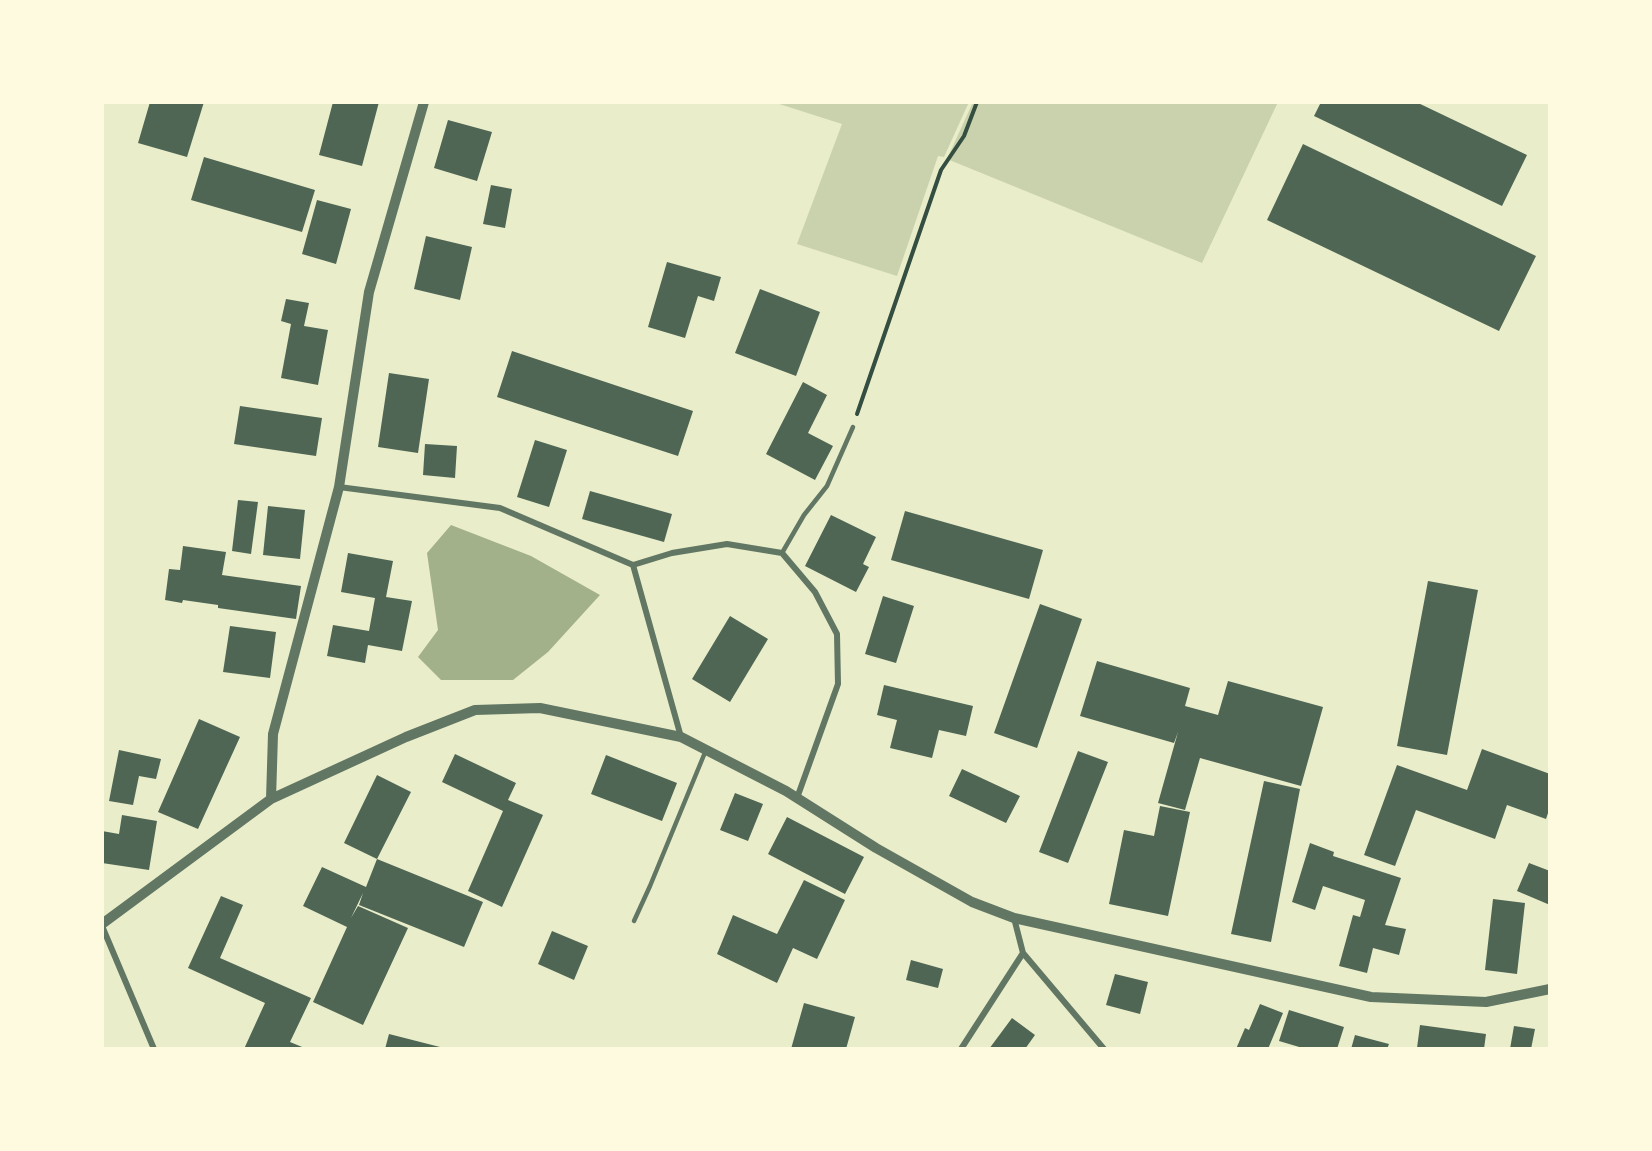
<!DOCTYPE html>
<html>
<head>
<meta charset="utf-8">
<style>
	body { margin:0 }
	#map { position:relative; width:1652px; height:1151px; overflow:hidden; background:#e9edc9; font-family:Manrope,sans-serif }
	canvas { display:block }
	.frame { position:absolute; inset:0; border:104px solid #fefae0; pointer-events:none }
</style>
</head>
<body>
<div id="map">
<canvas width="1652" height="1151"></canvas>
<div class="frame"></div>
</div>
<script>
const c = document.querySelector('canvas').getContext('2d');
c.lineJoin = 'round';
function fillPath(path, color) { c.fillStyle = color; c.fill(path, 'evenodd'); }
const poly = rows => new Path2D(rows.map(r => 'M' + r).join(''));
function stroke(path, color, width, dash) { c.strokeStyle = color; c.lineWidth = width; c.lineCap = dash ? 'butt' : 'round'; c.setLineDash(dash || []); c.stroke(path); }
fillPath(poly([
	[773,102,969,102,944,157,938,156,897,276,797,244,842,124],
	[973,102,1278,102,1202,263,947,159]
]), '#cad2ad');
fillPath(poly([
	[451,525,531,556,600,595,548,652,513,680,441,680,418,657,438,630,427,553]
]), '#a3b18a');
fillPath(poly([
	[150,102,204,102,187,157,138,143],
	[333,102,379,102,362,166,319,155],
	[1321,102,1416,102,1527,155,1502,206,1314,116],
	[448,120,492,132,477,181,434,168],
	[1303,144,1536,256,1499,331,1267,220],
	[204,157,315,190,302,232,191,200],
	[491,185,512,189,505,228,483,224],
	[317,200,351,209,336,264,302,254],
	[426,236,472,247,460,300,414,289],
	[667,262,721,277,714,301,698,296,685,338,648,327],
	[760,289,820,312,796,376,735,353],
	[286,299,309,303,304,326,328,330,318,385,281,378,291,324,281,321],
	[512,351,693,411,678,456,497,397],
	[389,373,429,379,418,453,378,447],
	[803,382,827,395,808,433,833,446,815,480,766,454],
	[240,406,322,418,316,456,234,444],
	[535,440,567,450,549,507,517,497],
	[425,444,457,446,455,478,423,475],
	[590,491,672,514,664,542,582,519],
	[238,500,258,502,251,554,232,551],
	[268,506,305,510,300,559,263,555],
	[905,511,1043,550,1029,599,891,560],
	[831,515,876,537,863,564,869,567,856,592,805,566],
	[183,546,226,552,222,575,301,586,296,619,218,608,218,605,183,600,182,603,165,600,169,569,180,570],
	[348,553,393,561,386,597,412,601,402,651,368,645,365,663,327,656,333,625,369,631,375,598,341,592],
	[1428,581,1478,590,1447,755,1397,746],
	[883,596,914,606,896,663,865,654],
	[1040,604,1082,619,1037,748,994,733],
	[730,616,768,639,730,702,692,679],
	[230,626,276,632,270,678,223,672],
	[1097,661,1190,688,1185,706,1218,715,1228,681,1323,707,1301,786,1200,758,1185,810,1158,803,1178,732,1174,743,1080,716],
	[884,685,973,706,966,736,939,730,932,758,890,748,897,720,877,715],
	[199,719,240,737,198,829,158,812],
	[1482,749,1550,774,1550,807,1546,819,1507,805,1495,839,1416,810,1395,866,1364,855,1397,765,1467,790],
	[119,750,161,759,156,779,139,776,133,805,109,801],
	[1078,751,1108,762,1068,863,1039,852],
	[455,754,516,783,508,800,543,815,502,907,468,891,503,811,442,782],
	[606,755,677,783,662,821,591,794],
	[962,769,1020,796,1006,823,949,796],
	[377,775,411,792,377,859,344,843],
	[1264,781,1300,789,1271,942,1231,934],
	[735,793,763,804,748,841,720,830],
	[1160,806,1190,812,1168,916,1109,904,1124,830,1154,836],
	[122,815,157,821,149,870,102,863,102,831,119,834],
	[787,817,864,857,845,894,768,854],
	[1310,843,1334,852,1333,856,1401,878,1385,925,1406,929,1399,955,1373,948,1367,973,1339,966,1353,915,1360,917,1365,900,1323,886,1315,910,1292,902],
	[377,859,483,902,464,947,359,905,363,893,351,918,358,906,408,928,363,1025,313,1002,347,927,303,906,322,867,366,887],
	[1529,863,1550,871,1550,905,1517,891],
	[804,880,845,900,817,959,793,948,777,983,717,954,733,915,777,934],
	[221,896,243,905,220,958,311,998,290,1042,307,1049,244,1049,265,1003,188,968],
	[1493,899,1525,903,1517,974,1485,970],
	[552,931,588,946,574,980,538,964],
	[911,960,943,969,938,988,906,980],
	[1115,974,1148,982,1140,1014,1106,1005],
	[804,1003,855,1017,846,1049,791,1049],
	[1260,1004,1283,1013,1268,1049,1236,1049,1245,1028,1249,1030],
	[1289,1010,1344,1027,1337,1049,1306,1049,1279,1041],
	[1012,1018,1035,1035,1025,1049,989,1049],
	[1420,1025,1486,1034,1484,1049,1417,1048],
	[1514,1026,1535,1029,1531,1049,1510,1049],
	[389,1034,440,1047,440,1049,385,1049],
	[1355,1035,1389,1044,1387,1049,1351,1049]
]), '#4f6655');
stroke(poly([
	[857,414,941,170,964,136,977,102]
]), '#344e41', 4);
stroke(poly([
	[782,553,804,515,827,486,853,427],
	[634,921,650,886,706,750]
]), '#617663', 4.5);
stroke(poly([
	[339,487,500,508,633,565,681,737],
	[633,565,672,553,727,544,782,553,815,592,837,634,838,684,797,798],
	[1014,918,1023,953,1104,1049],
	[102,926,154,1049],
	[961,1049,1023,953]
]), '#617663', 6);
stroke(poly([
	[271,799,273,734,339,487,369,292,424,102],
	[102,924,271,799,406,737,475,710,540,708,681,737,786,791,876,848,972,902,1014,918,1371,997,1486,1002,1550,989]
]), '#617663', 10);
</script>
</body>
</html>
